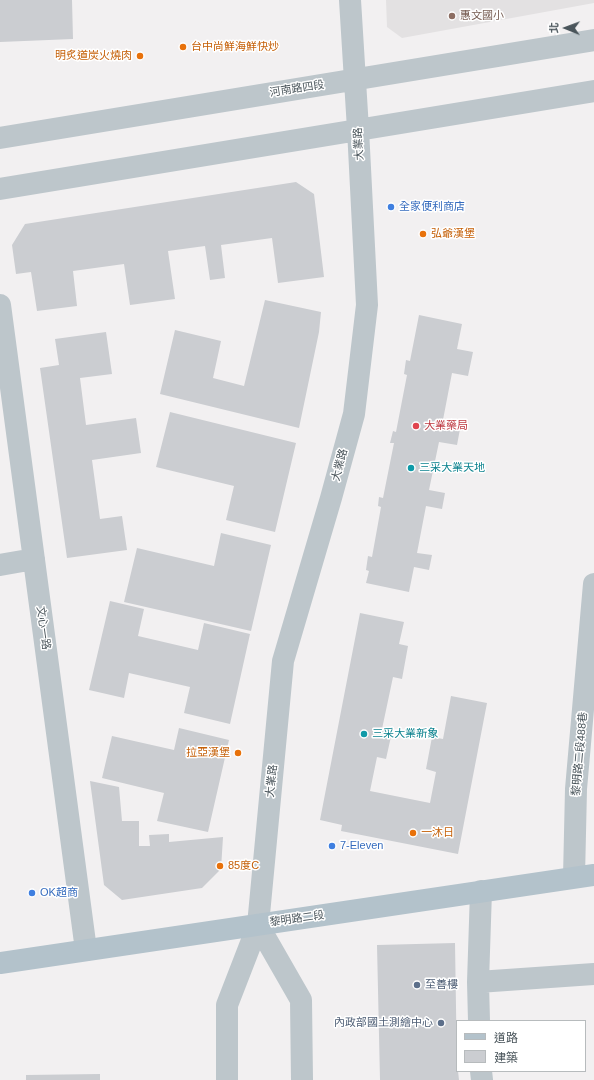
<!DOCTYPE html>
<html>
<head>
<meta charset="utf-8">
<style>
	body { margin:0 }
	#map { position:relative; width:594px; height:1080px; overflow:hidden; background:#f2f0f1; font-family:Arial,"Noto Sans TC",sans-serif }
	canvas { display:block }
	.legend { position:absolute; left:456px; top:1020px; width:130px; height:52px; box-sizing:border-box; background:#fff; border:1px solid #b7bbbd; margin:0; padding:5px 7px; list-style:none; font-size:12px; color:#4a555b }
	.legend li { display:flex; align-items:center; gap:8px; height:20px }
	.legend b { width:20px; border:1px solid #b7bbbd }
	.north { position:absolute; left:546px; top:8px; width:40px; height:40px; -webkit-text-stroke:3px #fff; paint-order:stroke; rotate:271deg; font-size:11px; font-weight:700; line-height:16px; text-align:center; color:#4a555b }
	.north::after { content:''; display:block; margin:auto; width:14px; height:18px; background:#4a555b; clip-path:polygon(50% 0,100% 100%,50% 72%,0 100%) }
</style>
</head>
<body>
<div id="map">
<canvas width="594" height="1080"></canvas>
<ul class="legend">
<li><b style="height:5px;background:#b3c2cb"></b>道路</li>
<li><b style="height:11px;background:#cbcdd1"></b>建築</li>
</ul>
<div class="north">北</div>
</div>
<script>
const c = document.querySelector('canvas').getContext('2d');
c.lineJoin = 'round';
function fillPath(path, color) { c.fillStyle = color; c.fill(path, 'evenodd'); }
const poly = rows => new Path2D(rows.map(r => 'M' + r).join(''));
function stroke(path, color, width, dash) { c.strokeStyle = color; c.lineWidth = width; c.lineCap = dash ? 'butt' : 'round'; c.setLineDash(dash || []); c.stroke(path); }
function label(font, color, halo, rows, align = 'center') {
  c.font = font + ' Arial,"Noto Sans TC",sans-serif'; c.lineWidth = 3; c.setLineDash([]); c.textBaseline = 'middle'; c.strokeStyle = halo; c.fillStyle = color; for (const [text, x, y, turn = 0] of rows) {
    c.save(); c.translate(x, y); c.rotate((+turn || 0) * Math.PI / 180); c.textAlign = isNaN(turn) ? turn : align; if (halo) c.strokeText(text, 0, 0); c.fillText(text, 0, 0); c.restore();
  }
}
fillPath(poly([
	[386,0,594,0,594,3,402,38,387,27]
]), '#e3e1e2');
fillPath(poly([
	[0,0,72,0,73,39,0,42],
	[296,182,314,194,324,277,278,283,272,238,221,245,225,278,210,280,205,246,168,251,175,299,130,305,124,264,73,271,77,306,37,311,31,272,16,274,12,245,25,224],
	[265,300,321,312,319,332,299,428,160,394,175,330,221,341,213,378,244,386],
	[419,315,462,324,457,349,473,352,468,376,452,373,442,425,460,429,457,445,439,442,429,490,445,493,442,509,426,506,417,553,432,555,429,570,414,567,409,592,366,583,369,571,366,570,368,556,372,557,381,507,378,506,379,497,383,498,394,443,390,443,393,431,396,432,407,375,404,374,406,360,410,361],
	[106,332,112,374,80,378,86,425,136,418,141,453,92,460,100,519,122,516,127,550,67,558,40,368,59,365,55,339],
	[170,412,296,443,275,532,226,520,234,486,156,467],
	[221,533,271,545,251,631,124,602,137,548,214,566],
	[110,601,144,609,138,636,198,650,204,623,250,634,230,724,184,713,190,687,129,673,124,698,89,690],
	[360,613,404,622,399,644,408,646,402,679,393,677,382,729,392,732,386,759,377,757,370,791,430,803,436,772,426,769,432,737,443,739,451,696,487,703,458,854,341,831,342,825,320,820],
	[179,728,229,740,208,832,157,821,164,793,102,778,112,736,174,750],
	[90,781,119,787,122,821,139,821,139,846,150,846,149,835,169,834,169,842,223,837,221,869,202,888,122,900,104,885],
	[455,943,457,1071,458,1071,459,1080,380,1080,377,945],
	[100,1074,100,1080,26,1080,26,1075]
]), '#cbcdd1');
stroke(poly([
	[0,138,594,40],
	[0,189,594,91],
	[0,305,86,950],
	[0,565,34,559],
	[574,877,576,789,594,584],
	[258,925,301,1000,302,1080],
	[478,982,594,974],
	[479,1021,478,982,481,891],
	[481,1071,482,1080],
	[227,1080,227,1005,258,925,283,661,331,498,354,414,367,305,358,129,350,0]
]), '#bdc6cb', 22);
stroke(poly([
	[0,963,594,875]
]), '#b3c2cb', 22);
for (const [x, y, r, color] of [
	[452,16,4,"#8d6e63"],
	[183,47,4,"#e8710a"],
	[140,56,4,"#e8710a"],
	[391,207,4,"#3f7fe0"],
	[423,234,4,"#e8710a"],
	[416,426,4,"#e0444e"],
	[411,468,4,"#0f9aa8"],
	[364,734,4,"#0f9aa8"],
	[238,753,4,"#e8710a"],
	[413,833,4,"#e8710a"],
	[332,846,4,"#3f7fe0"],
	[220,866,4,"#e8710a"],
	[32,893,4,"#3f7fe0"],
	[417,985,4,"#5c6f8a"],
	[441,1023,4,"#5c6f8a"]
]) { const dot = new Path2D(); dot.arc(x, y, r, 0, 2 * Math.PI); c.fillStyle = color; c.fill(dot); stroke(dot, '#fff', 1.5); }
label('11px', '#785e54', '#fff', [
	["惠文國小",460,16]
], 'left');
label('11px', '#c56008', '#fff', [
	["台中尚鮮海鮮快炒",191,47],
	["明炙道炭火燒肉",132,56,"right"],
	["弘爺漢堡",431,234],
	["拉亞漢堡",230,753,"right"],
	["一沐日",421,833],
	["85度C",228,866]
], 'left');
label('11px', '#4a555b', '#fff', [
	["河南路四段",297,89,-9],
	["大業路",359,144,-93],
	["大業路",340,465,-75],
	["文心一路",43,628,82],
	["黎明路二段488巷",580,754,-85],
	["大業路",272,781,-84],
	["黎明路二段",297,919,-8]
]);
label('11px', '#366cbe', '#fff', [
	["全家便利商店",399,207],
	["7-Eleven",340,846],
	["OK超商",40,893]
], 'left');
label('11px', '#be3a42', '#fff', [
	["大業藥局",424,426]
], 'left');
label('11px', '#0d838f', '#fff', [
	["三采大業天地",419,468],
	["三采大業新象",372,734]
], 'left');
label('11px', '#4e5e75', '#fff', [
	["至善樓",425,985],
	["內政部國土測繪中心",433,1023,"right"]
], 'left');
</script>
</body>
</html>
